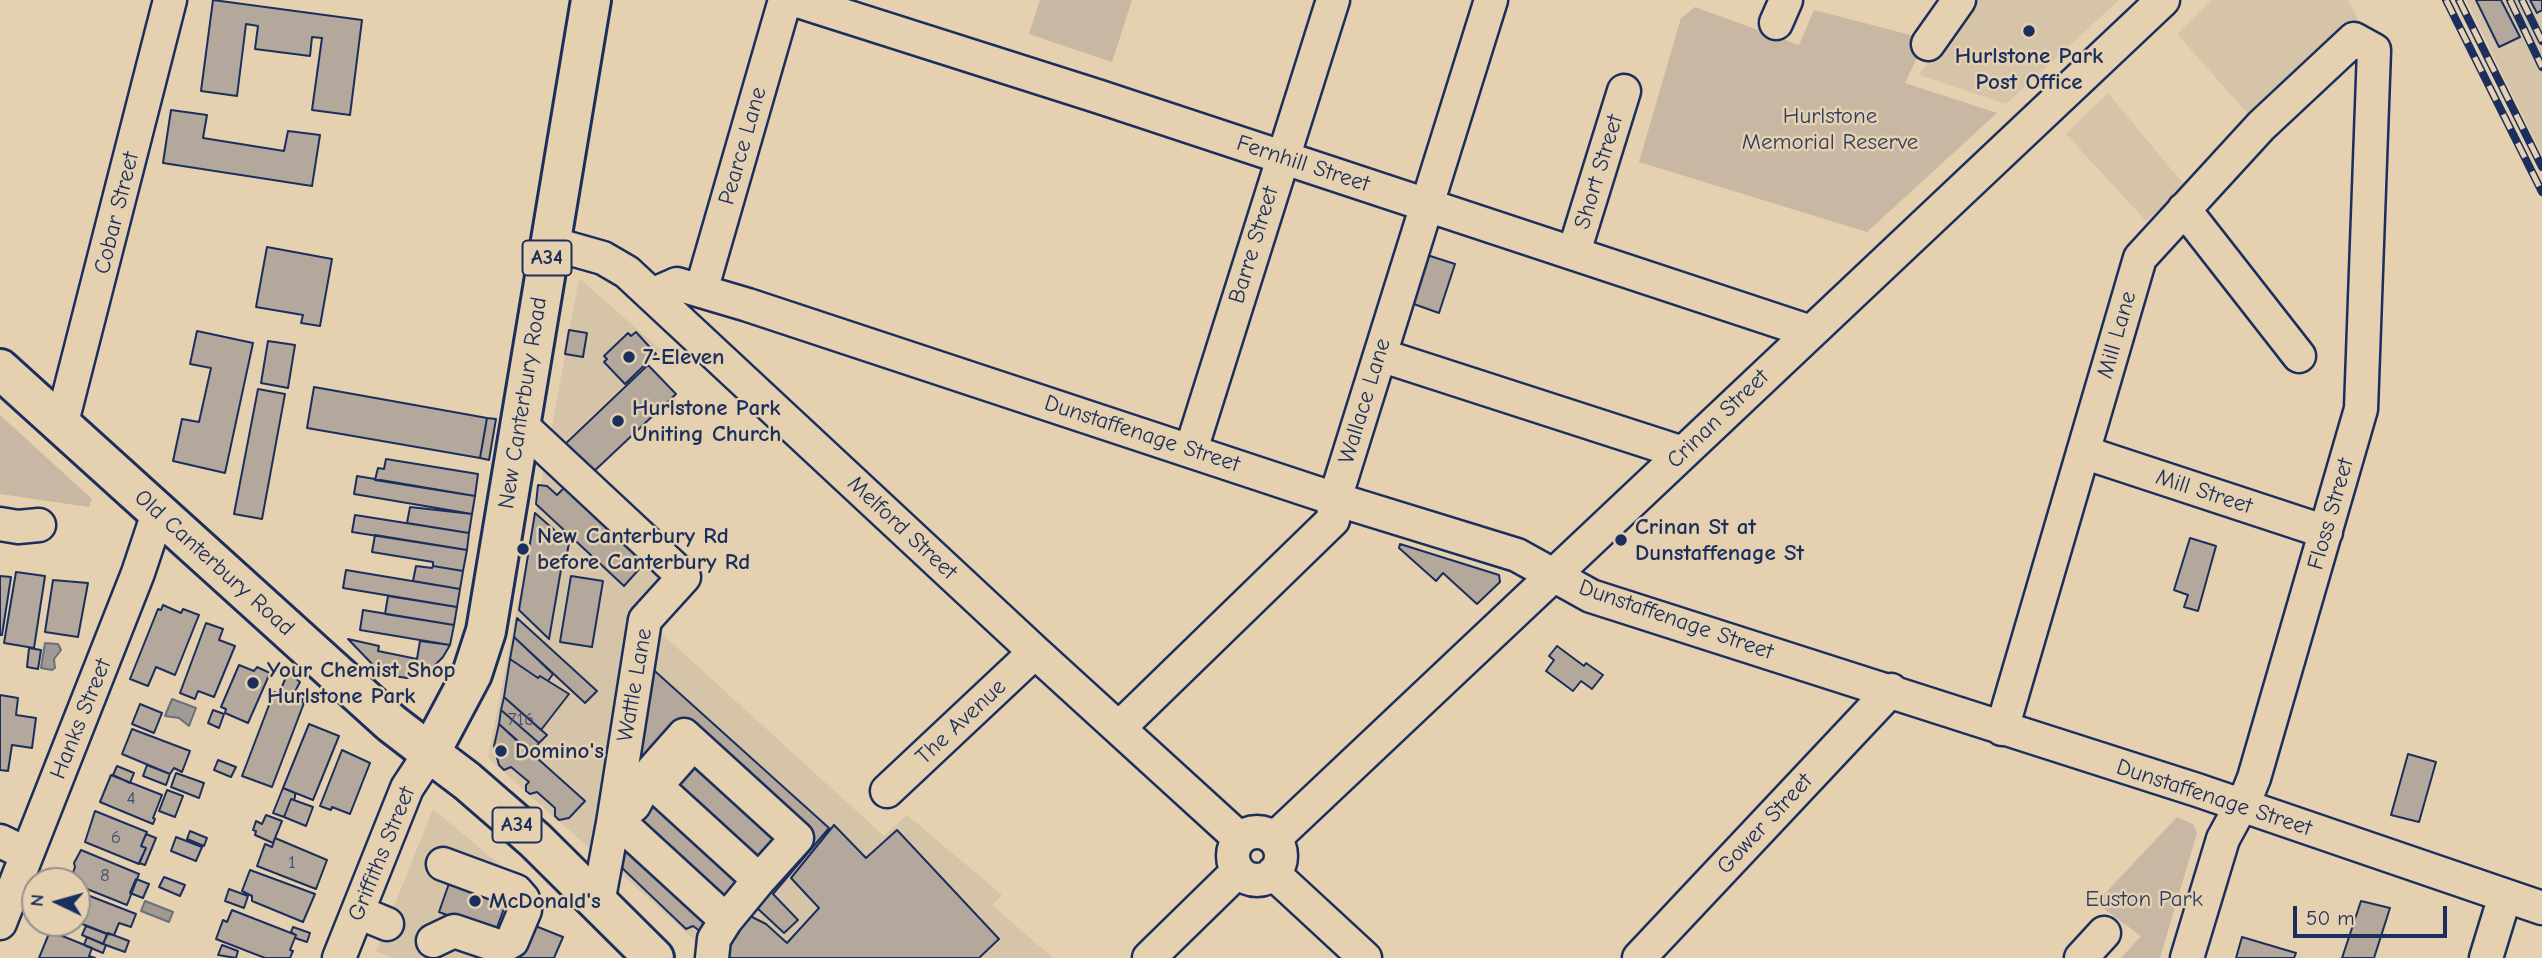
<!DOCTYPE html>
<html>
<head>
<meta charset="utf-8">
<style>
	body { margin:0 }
	#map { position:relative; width:2542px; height:958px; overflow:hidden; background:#e5d0af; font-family:"Comic Neue",sans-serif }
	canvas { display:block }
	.north { position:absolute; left:21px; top:867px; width:70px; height:70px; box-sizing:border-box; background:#e5d0af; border:2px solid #94908f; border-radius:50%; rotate:275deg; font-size:19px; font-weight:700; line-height:28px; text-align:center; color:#1b2f5e }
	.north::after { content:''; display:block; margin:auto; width:24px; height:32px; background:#1b2f5e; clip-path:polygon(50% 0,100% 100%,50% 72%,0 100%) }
	.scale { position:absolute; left:2293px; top:906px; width:154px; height:32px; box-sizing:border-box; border:4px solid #1b2f5e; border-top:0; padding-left:9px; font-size:21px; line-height:24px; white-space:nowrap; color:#1b2f5e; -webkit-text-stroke:5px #e5d0af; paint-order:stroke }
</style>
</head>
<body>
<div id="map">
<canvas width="2542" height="958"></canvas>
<div class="north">N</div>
<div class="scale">50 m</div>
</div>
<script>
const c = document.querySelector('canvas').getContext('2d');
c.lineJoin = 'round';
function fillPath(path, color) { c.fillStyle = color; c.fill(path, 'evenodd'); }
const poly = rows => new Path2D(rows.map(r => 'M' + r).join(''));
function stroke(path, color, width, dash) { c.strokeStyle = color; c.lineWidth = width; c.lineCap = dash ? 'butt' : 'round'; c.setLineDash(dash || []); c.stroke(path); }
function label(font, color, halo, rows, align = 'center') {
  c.font = font + ' "Comic Neue",sans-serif'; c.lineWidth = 5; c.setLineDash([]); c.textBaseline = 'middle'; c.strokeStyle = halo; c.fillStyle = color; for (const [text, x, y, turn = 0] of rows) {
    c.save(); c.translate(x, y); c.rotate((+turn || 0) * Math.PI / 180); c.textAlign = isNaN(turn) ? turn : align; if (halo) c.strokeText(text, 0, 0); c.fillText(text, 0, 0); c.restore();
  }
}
fillPath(poly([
	[1973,0,2119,0,2006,104,1919,75],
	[2211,0,2348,0,2362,28,2256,123,2177,34],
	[2466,0,2542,0,2542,155,2483,34],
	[2108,93,2185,186,2146,221,2066,134],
	[579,278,661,350,558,448,550,438],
	[546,459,663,571,598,856,488,758],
	[651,624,884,836,907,815,1002,895,992,905,1053,958,715,958,618,871],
	[433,809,535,894,510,958,393,958,376,951]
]), '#d6c4a9');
fillPath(poly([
	[1040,0,1132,0,1112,62,1029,34],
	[1695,7,1799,45,1814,10,1926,39,1905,83,1997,113,1867,232,1639,162,1681,18],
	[0,415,92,499,89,507,0,494],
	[2177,817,2193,824,2197,833,2160,958,2121,958,2141,936,2096,903]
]), '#c8b8a3');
const water = poly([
	[45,643,58,644,61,650,54,659,55,668,52,670,41,668,45,643],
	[172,699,196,708,189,726,179,718,165,716,172,699],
	[145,901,173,912,169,922,141,911,145,901]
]);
fillPath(water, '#a09994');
stroke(water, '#6b6f7e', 2);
const building = poly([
	[213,0,362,20,350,115,312,110,322,38,312,37,310,56,255,49,258,26,246,24,237,96,201,91,213,0],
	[2476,0,2501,0,2520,37,2499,47,2476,0],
	[2530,0,2542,0,2542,10,2537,13,2530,0],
	[171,110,207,115,203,138,284,151,288,131,320,135,312,186,163,163,171,110],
	[267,247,332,259,320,326,301,323,303,315,256,307,267,247],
	[1424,254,1455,264,1439,313,1408,302,1424,254],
	[569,330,587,333,583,357,565,354,569,330],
	[197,331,253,343,225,473,173,461,182,419,199,422,211,368,190,364,197,331],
	[636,332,656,354,625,384,604,362,607,359,604,356,628,333,631,336,636,332],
	[268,341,295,345,288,388,261,383,268,341],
	[648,365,676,394,590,475,561,448,648,365],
	[314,387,487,418,480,458,307,428,314,387],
	[258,389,285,394,262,519,234,514,258,389],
	[487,418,496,419,489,460,480,458,487,418],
	[386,459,478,474,475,496,375,480,378,468,384,469,386,459],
	[357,476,475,496,472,514,354,494,357,476],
	[570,482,650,557,624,586,536,504,538,485,547,486,557,495,570,482],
	[410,507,472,514,469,533,407,523,410,507],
	[535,513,569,543,566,559,563,558,549,639,519,610,535,513],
	[355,515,469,533,467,550,352,532,355,515],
	[375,535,467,550,463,571,433,566,433,562,372,552,375,535],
	[2190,538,2216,546,2198,611,2184,607,2188,595,2174,590,2190,538],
	[1400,544,1499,575,1500,582,1477,604,1443,573,1436,581,1399,548,1400,544],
	[416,566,432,568,433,566,463,571,460,589,413,581,416,566],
	[346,570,460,589,457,607,343,588,346,570],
	[16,572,45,576,34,648,4,643,16,572],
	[0,576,11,577,2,635,0,635,0,576],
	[571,576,603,581,592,647,560,642,571,576],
	[53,580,88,583,78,637,45,632,53,580],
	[388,596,457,607,454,625,385,614,388,596],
	[163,605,181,613,183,609,199,615,175,675,156,667,148,686,130,679,158,609,161,610,163,605],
	[363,610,454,625,450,645,360,630,363,610],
	[517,618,597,691,585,703,514,637,517,618],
	[206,623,223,629,219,640,235,646,214,697,198,691,195,699,180,693,206,623],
	[514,637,553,674,548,681,540,676,538,678,510,659,514,637],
	[348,639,379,646,378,651,417,659,420,641,450,645,443,657,429,671,407,678,393,676,375,667,348,639],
	[1557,646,1584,666,1586,663,1603,675,1592,689,1581,681,1573,691,1546,671,1554,660,1549,656,1557,646],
	[29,648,41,650,38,669,27,667,29,648],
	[510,659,538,678,540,676,569,694,541,730,504,697,510,659],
	[647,664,829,828,773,894,798,920,784,933,742,894,708,937,693,926,686,929,619,865,622,840,646,817,626,797,647,664],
	[239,665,254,671,257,667,270,673,248,723,225,713,226,709,221,707,239,665],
	[288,672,300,682,291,699,279,694,288,672],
	[274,692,291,699,293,695,303,699,302,702,304,703,272,787,242,776,274,692],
	[0,695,18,698,16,715,36,718,32,748,12,745,8,771,0,770,0,695],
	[504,697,547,735,539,743,501,710,504,697],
	[140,704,162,713,154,733,132,724,140,704],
	[213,710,224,714,219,728,208,723,213,710],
	[501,710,539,743,530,753,499,724,501,710],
	[309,724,339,736,313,800,283,788,309,724],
	[499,724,585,801,569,818,559,820,555,816,555,808,537,792,530,794,526,791,526,785,529,782,511,767,504,770,499,765,494,746,499,724],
	[132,729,190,751,182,772,174,768,170,774,122,754,132,729],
	[342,750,370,763,350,814,332,807,331,810,320,806,342,750],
	[2408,754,2436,762,2419,822,2391,815,2408,754],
	[218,760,236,767,231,777,214,770,218,760],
	[147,765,170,774,166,785,143,776,147,765],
	[117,766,134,773,130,783,113,775,117,766],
	[176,773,204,783,199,798,171,787,176,773],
	[111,775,162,795,153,818,155,819,153,824,100,802,111,775],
	[283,788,295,793,295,797,294,800,291,799,284,817,273,813,283,788],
	[167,790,183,796,175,817,159,811,167,790],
	[291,799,313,807,306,826,284,817,291,799],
	[95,811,147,832,141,846,146,848,139,864,85,842,95,811],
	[266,815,282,821,273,843,255,835,256,831,253,830,256,821,262,824,266,815],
	[834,825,866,858,897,830,999,939,979,958,727,958,723,949,744,913,766,924,787,943,819,908,791,878,834,825],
	[190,831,207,838,204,846,187,839,190,831],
	[146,834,156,838,145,865,139,863,146,848,141,846,146,834],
	[176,837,202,847,196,861,171,851,176,837],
	[275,838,327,860,316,889,257,866,265,844,272,847,275,838],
	[81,850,139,874,127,905,77,885,77,881,70,881,75,867,74,863,81,850],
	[250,870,315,894,303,922,252,901,252,896,242,891,250,870],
	[452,875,509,895,495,933,439,912,452,875],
	[164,877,185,885,180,896,159,887,164,877],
	[136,879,149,884,143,898,130,893,136,879],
	[229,889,248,896,244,908,225,901,229,889],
	[77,891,136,914,131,927,119,923,114,935,108,934,77,922,77,891],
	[2361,901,2390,908,2374,958,2342,958,2361,901],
	[232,910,296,935,290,950,293,951,290,958,265,958,216,939,223,920,227,922,232,910],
	[533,925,563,937,554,958,512,958,533,925],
	[86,926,107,934,103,944,82,935,86,926],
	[293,927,310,933,307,942,295,938,296,935,291,932,293,927],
	[50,931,92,948,89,956,95,958,39,958,50,931],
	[108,933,129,941,125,952,103,944,108,933],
	[87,937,106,945,103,953,84,945,87,937],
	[2242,937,2296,953,2294,958,2236,958,2242,937],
	[222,945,238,951,236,958,218,955,222,945]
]);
fillPath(building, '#b3a89b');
stroke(building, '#1b2f5e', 2);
const minor = poly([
	[795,0,1100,97,1811,332],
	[1776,23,1786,0],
	[1928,44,1959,0],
	[2184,209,2299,356],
	[550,243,603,258,627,272,1035,652,1240,839],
	[1574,252,1624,91],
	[701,291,785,0],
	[652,295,677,284,748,305,1335,499,1517,555,1591,596,2197,790,2542,908],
	[1380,355,1683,453],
	[520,424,684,577,645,620,613,823,598,903],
	[61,426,170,0],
	[1191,450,1333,0],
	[2083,452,2326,532],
	[0,524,18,527,39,525],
	[1120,727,1333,520,1335,499,1491,0],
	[2002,729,2140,258,2261,126,2354,39,2374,50,2361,409,2254,778,2248,793,2223,839,2187,958],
	[693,744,656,786,759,880,797,838,684,735,653,770,634,805,613,823,630,832,726,920],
	[887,791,1035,652],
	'1233 856a24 24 0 1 1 48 0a24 24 0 1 1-48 0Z',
	[1274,839,2163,0],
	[0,841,27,854],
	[1273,873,1365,958],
	[358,912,387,924],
	[0,923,138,573,158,513],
	[433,941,454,931,501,947,512,941,525,910,523,899,516,891,443,864],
	[339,958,407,788,430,753],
	[712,958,714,939,726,920,759,880],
	[1149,958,1238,871],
	[1639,958,1891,690],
	[2081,958,2104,933],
	[2486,958,2505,896]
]);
const major = poly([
	[0,369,391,723,430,753]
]);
const highway = poly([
	[591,0,486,631,472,674,430,753,467,781,535,840,654,958]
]);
stroke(minor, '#1b2f5e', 37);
stroke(major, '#1b2f5e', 44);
stroke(highway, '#1b2f5e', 44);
stroke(minor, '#e5d0af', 32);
stroke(major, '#e5d0af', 38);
stroke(highway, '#e5d0af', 38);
const rail = poly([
	[2446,0,2542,192],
	[2459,0,2542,167],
	[2510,0,2542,67],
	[2522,0,2542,41]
]);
stroke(rail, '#1b2f5e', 8);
stroke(rail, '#e5d0af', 5, [16]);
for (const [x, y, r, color] of [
	[2029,31,7,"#1b2f5e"],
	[629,357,7,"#1b2f5e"],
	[618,421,7,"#1b2f5e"],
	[1621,540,7,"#1b2f5e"],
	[523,549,7,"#1b2f5e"],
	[253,683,7,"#1b2f5e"],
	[501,751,7,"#1b2f5e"],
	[475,901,7,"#1b2f5e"]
]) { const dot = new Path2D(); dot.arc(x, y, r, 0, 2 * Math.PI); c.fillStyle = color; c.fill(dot); stroke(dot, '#e5d0af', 2.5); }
label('19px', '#414d6d', null, [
	["716",521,720],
	["4",131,799],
	["6",116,838],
	["1",292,863],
	["8",105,876]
]);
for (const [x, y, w] of [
	[547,258,49],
	[517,825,49]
]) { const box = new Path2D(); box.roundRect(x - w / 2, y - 17.5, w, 35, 5); c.fillStyle = '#e5d0af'; c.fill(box); stroke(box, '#1b2f5e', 2); }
label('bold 21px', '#1b2f5e', null, [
	["A34",547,258],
	["A34",517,825]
]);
label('bold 23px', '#1b2f5e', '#e5d0af', [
	["Hurlstone Park",2029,56,"center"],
	["Post Office",2029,82,"center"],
	["7-Eleven",643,357],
	["Hurlstone Park",632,408],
	["Uniting Church",632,434],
	["Crinan St at",1635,527],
	["Dunstaffenage St",1635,553],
	["New Canterbury Rd",537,536],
	["before Canterbury Rd",537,562],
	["Your Chemist Shop",267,670],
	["Hurlstone Park",267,696],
	["Domino's",515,751],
	["McDonald's",489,901]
], 'left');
label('23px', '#2c3d65', '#e5d0af', [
	["Hurlstone",1830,116],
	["Memorial Reserve",1830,142],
	["Euston Park",2144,899]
]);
label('23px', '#1b2f5e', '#e5d0af', [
	["Pearce Lane",743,146,-74],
	["Fernhill Street",1303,164,18],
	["Short Street",1599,172,-73],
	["Cobar Street",117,213,-76],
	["Barre Street",1254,245,-73],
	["Mill Lane",2117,335,-74],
	["Wallace Lane",1365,401,-73],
	["New Canterbury Road",523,403,-81],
	["Crinan Street",1718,419,-44],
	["Dunstaffenage Street",1142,434,18],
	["Mill Street",2204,492,18],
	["Floss Street",2331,514,-74],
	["Melford Street",902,528,43],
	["Old Canterbury Road",214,563,42],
	["Dunstaffenage Street",1676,620,19],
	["Wattle Lane",635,685,-80],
	["Hanks Street",81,719,-68],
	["The Avenue",961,722,-43],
	["Dunstaffenage Street",2214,798,18],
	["Gower Street",1765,824,-47],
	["Griffiths Street",382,854,-68]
]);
</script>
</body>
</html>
